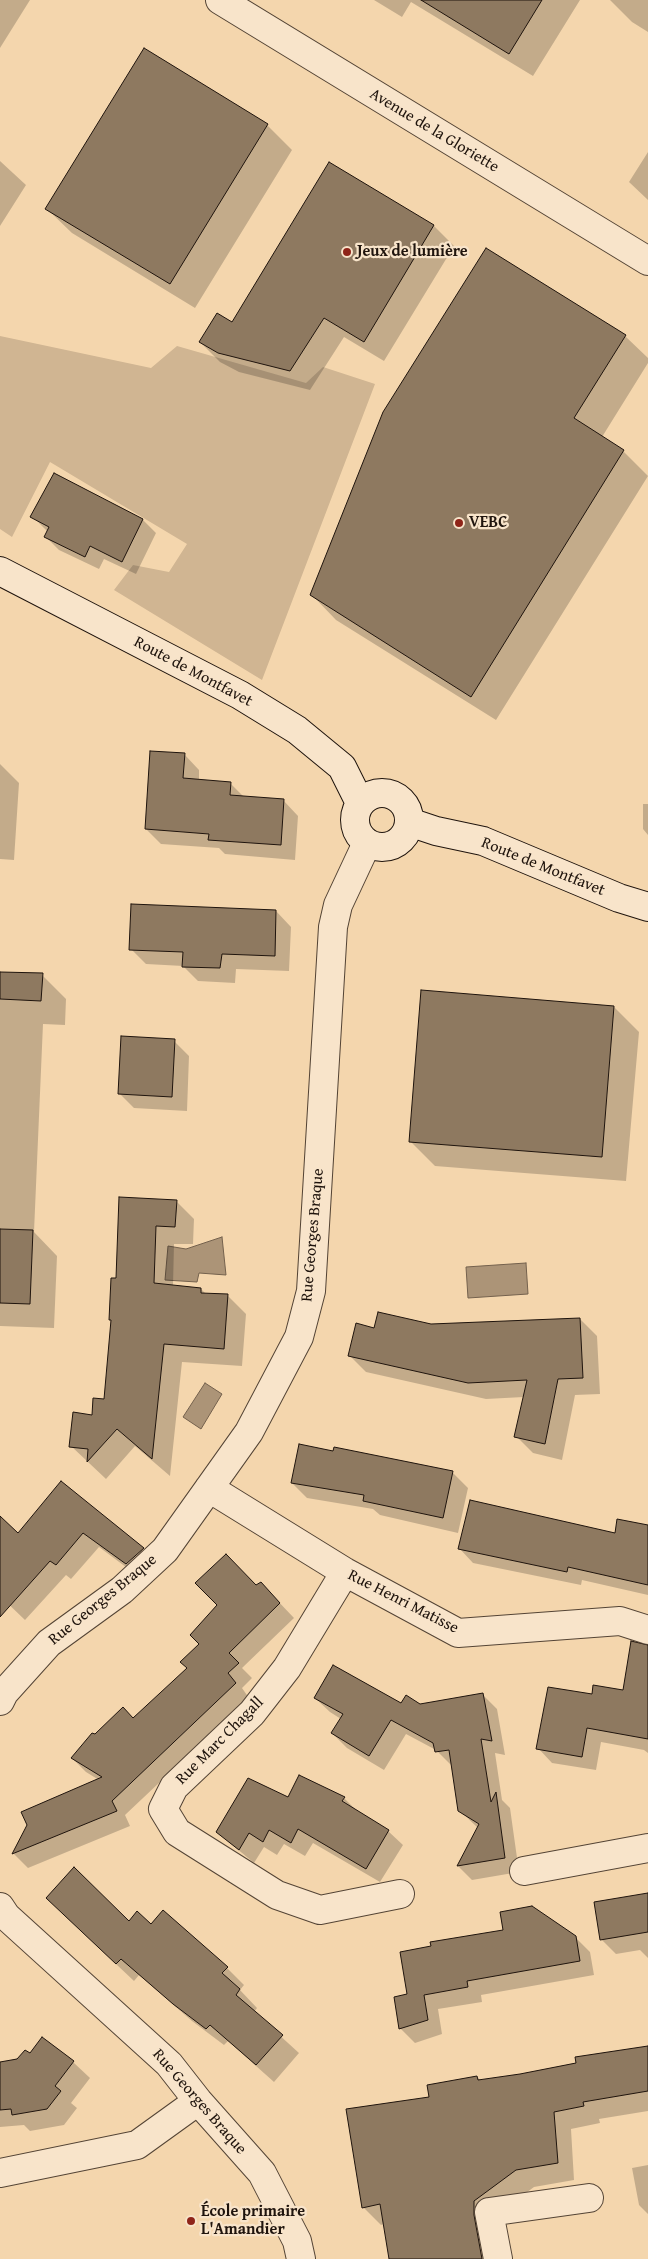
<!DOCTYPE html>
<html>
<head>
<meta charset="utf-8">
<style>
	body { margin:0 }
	canvas { display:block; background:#f4d6ad }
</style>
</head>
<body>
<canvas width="648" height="2259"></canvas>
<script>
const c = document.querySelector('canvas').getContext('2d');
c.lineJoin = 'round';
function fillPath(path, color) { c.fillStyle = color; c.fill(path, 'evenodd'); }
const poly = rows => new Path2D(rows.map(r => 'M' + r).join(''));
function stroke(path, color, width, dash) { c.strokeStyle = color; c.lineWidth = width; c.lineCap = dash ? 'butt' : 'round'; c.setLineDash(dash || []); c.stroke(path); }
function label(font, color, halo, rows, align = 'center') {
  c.font = font + ' "Gentium Book Plus",serif'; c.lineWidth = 4.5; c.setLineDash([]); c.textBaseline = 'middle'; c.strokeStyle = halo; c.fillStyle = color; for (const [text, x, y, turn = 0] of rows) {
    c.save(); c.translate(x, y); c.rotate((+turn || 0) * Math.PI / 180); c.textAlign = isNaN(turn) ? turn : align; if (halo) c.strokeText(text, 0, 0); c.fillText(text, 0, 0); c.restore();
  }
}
fillPath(poly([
	[0,336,151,368,177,346,306,383,323,367,375,384,262,680,114,590,133,565,169,572,187,544,50,462,12,537,0,529]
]), '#d0b592');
const water = poly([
	[222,1237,226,1275,199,1273,197,1282,165,1280,168,1246,186,1249,222,1237],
	[526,1263,528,1294,468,1298,466,1267,526,1263],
	[205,1383,222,1394,201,1429,183,1417,205,1383]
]);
fillPath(water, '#ac9477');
stroke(water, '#74614d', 1);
fillPath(poly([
	[0,0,30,0,0,48],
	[374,0,580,0,533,76,411,2,402,17],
	[610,0,648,0,648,32,632,22],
	[267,125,292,150,195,308,72,233,47,209],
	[648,152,648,200,629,182],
	[0,161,26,185,0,226],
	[330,163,434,226,454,246,384,361,344,337,310,390,239,372,220,362,200,342,233,324],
	[625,336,648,358,648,363,602,437,623,451,648,476,496,720,336,620,312,595],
	[32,516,143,520,156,533,136,574,104,559,99,569,59,550,46,537,48,532],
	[184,754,199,770,199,780,230,783,245,798,283,800,298,816,295,860,225,854,219,848,161,844,146,829],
	[0,764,19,783,14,860,0,859],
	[643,804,648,804,648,835,643,829],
	[276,911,291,927,289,971,236,969,235,983,198,981,183,966,146,964,131,949],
	[0,973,42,975,66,999,65,1025,43,1024,34,1232,57,1256,54,1328,0,1326],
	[614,1007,639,1032,626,1181,435,1166,410,1141],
	[174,1041,189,1056,187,1111,134,1108,119,1093],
	[120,1198,176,1201,194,1219,193,1244,174,1244,173,1286,201,1289,207,1295,228,1296,246,1314,242,1366,182,1362,170,1476,135,1446,106,1479,71,1446,105,1401,112,1321,110,1319,117,1280],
	[580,1319,597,1336,600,1394,575,1395,562,1460,533,1453,516,1436,524,1397,486,1399,366,1372,349,1355,375,1329],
	[335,1448,453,1473,468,1488,458,1533,380,1515,373,1509,307,1498,292,1483,334,1452],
	[61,1482,158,1564,142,1579,99,1547,71,1579,66,1575,25,1620,0,1596,0,1544,18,1535],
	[648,1527,648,1595,582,1580,581,1585,473,1563,459,1548,616,1535],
	[256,1587,275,1598,294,1618,242,1668,252,1678,242,1688,249,1698,125,1815,130,1826,28,1868,14,1854,28,1825,99,1780,86,1772,72,1758,95,1735,133,1719,188,1669],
	[648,1687,648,1753,644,1750,601,1742,596,1770,552,1763,538,1748,593,1695],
	[482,1694,497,1709,505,1755,495,1753,502,1800,510,1808,519,1872,472,1880,458,1866,478,1828,459,1810,452,1766,436,1750,406,1734,384,1770,347,1748,332,1733,341,1719,330,1712,315,1698,420,1706],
	[344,1798,358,1812,388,1831,403,1845,380,1882,313,1843,305,1856,284,1844,277,1855,264,1847,254,1863,217,1832,289,1799],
	[648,1894,648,1958,640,1950,616,1954,601,1939],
	[65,1916,151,1926,227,1968,244,1985,240,1990,257,2008,254,2012,299,2053,274,2082,228,2041,224,2045,192,2021,139,1975,134,1981],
	[575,1937,590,1952,594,1975,481,1995,482,2002,438,2009,442,2034,415,2043,400,2028,409,1995],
	[648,2047,648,2111,599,2119,600,2123,571,2129,574,2180,534,2187,491,2219,495,2259,391,2259,384,2224,381,2225,364,2208,430,2098,477,2077,481,2081,520,2075],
	[30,2055,73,2062,90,2078,71,2103,77,2108,64,2125,30,2131,24,2125,0,2127,0,2063],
	[648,2165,648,2214,639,2205,632,2168]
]), '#0003');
const building = poly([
	[421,0,542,0,509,54,421,0],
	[144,48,268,124,170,284,45,209,144,48],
	[329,162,434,225,364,342,324,318,290,371,218,353,199,342,217,313,232,322,329,162],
	[486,248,626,335,574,418,624,450,471,697,310,595,383,412,486,248],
	[54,473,143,519,122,562,90,546,85,557,44,537,49,527,30,517,54,473],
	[150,751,185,753,183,778,231,782,230,795,284,799,281,845,208,840,209,834,145,829,150,751],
	[131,904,276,910,275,956,222,954,220,968,182,967,183,952,129,950,131,904],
	[0,972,43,973,41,1001,0,999,0,972],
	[421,990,614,1006,602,1157,409,1142,421,990],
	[121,1036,175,1039,172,1097,118,1094,121,1036],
	[119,1197,177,1200,175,1227,156,1226,154,1283,201,1288,201,1293,228,1294,224,1349,164,1344,152,1459,117,1429,87,1462,88,1449,69,1447,73,1412,92,1415,93,1398,104,1399,111,1320,109,1320,111,1278,116,1278,119,1197],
	[0,1229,33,1230,30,1304,0,1303,0,1229],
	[378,1312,431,1324,580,1318,583,1378,558,1379,545,1444,514,1437,527,1380,468,1383,348,1356,356,1323,374,1328,378,1312],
	[299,1444,333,1451,334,1447,453,1471,443,1518,363,1501,364,1495,291,1483,299,1444],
	[61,1481,144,1548,126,1564,83,1533,56,1565,50,1561,0,1617,0,1516,18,1533,61,1481],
	[470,1500,615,1533,617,1519,648,1525,648,1585,568,1567,567,1572,458,1549,470,1500],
	[226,1554,256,1585,261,1582,280,1603,229,1653,239,1663,228,1673,236,1683,112,1801,117,1811,12,1854,27,1825,21,1812,102,1777,71,1758,92,1733,95,1734,123,1707,133,1718,187,1668,180,1662,199,1644,190,1635,217,1605,195,1583,226,1554],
	[631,1641,648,1645,648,1739,587,1728,582,1757,536,1749,548,1687,592,1694,593,1685,623,1690,631,1641],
	[333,1665,401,1703,406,1695,420,1704,483,1693,492,1741,481,1739,491,1802,496,1792,505,1858,457,1866,479,1824,458,1811,449,1750,435,1752,433,1743,391,1720,369,1756,331,1733,343,1714,314,1698,333,1665],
	[299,1775,345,1797,342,1801,389,1830,366,1869,298,1829,291,1843,269,1830,263,1842,249,1833,239,1850,216,1832,248,1778,288,1797,299,1775],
	[74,1867,129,1921,137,1911,151,1924,163,1910,228,1967,222,1973,240,1989,236,1995,283,2035,256,2065,210,2025,206,2029,173,2004,121,1959,116,1964,46,1898,74,1867],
	[648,1893,648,1932,600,1940,594,1902,648,1893],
	[532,1906,576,1936,580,1961,467,1981,468,1987,424,1995,428,2020,399,2029,394,1997,407,1994,400,1952,431,1946,430,1942,503,1930,500,1912,532,1906],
	[42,2037,74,2061,55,2086,61,2091,47,2109,12,2115,11,2109,0,2110,0,2062,17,2059,25,2050,30,2053,42,2037],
	[648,2046,648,2091,583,2102,584,2106,554,2112,558,2163,516,2170,474,2201,474,2215,482,2259,389,2259,380,2204,362,2208,346,2109,429,2097,427,2085,477,2076,478,2080,520,2074,576,2063,575,2057,648,2046]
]);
fillPath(building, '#8e7960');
stroke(building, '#1f140d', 1);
const street = poly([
	[220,0,648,261],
	[209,1488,345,1572,458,1633,620,1621,648,1630],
	[345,1572,287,1668,252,1713,174,1787,163,1809,177,1832,277,1895,320,1910,400,1894],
	[0,1701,4,1693,49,1643,122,1590,165,1550,249,1432,299,1337,311,1291,333,927,338,905,367,843],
	[524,1871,648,1848],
	[0,1907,6,1916,169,2064,198,2101,262,2173,297,2241,301,2259],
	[0,2173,137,2145,198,2101],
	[498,2259,489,2212,589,2198]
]);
const secondary = poly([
	[0,571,240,695,297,730,342,767,360,803],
	'355 820a27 27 0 1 1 54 0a27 27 0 1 1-54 0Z',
	[409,822,436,831,483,841,619,898,648,907]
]);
stroke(street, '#544435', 30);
stroke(secondary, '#1f140d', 30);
stroke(street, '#f8e4ca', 28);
stroke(secondary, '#f8e4ca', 28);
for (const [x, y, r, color] of [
	[347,252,5,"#8f2418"],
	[459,523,5,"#8f2418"],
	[191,2221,5,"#8f2418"]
]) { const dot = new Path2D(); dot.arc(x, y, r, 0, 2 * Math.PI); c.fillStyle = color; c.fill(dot); stroke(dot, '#f8e4ca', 2); }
label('16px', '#1f140d', '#f8e4ca', [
	["Avenue de la Gloriette",434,131,31],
	["Route de Montfavet",193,672,28],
	["Route de Montfavet",543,867,22],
	["Rue Georges Braque",313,1235,-85],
	["Rue Georges Braque",103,1600,-39],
	["Rue Henri Matisse",403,1602,27],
	["Rue Marc Chagall",220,1741,-45],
	["Rue Georges Braque",199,2102,49]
]);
label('bold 16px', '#1f140d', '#f8e4ca', [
	["Jeux de lumière",357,252],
	["VEBC",469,523],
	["École primaire",201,2212],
	["L'Amandier",201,2230]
], 'left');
</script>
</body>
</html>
